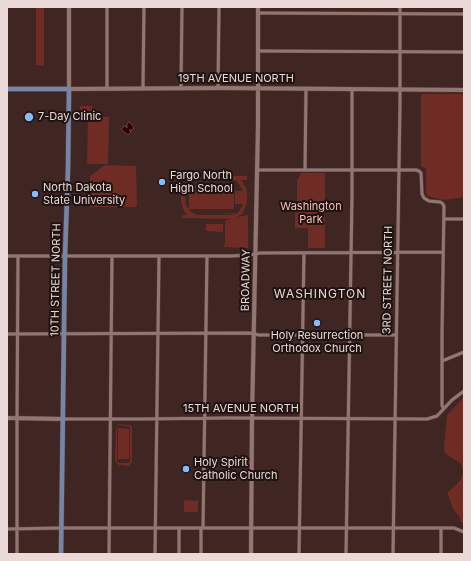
<!DOCTYPE html>
<html>
<head>
<meta charset="utf-8">
<style>
	body { margin:0 }
	#map { position:relative; width:471px; height:561px; overflow:hidden; background:#3f2623; font-family:Inter,sans-serif }
	canvas { display:block }
	.frame { position:absolute; inset:0; border:8px solid #ead9d6; pointer-events:none }
</style>
</head>
<body>
<div id="map">
<canvas width="471" height="561"></canvas>
<div class="frame"></div>
</div>
<script>
const c = document.querySelector('canvas').getContext('2d');
c.lineJoin = 'round';
function fillPath(path, color) { c.fillStyle = color; c.fill(path, 'evenodd'); }
const poly = rows => new Path2D(rows.map(r => 'M' + r).join(''));
function stroke(path, color, width, dash) { c.strokeStyle = color; c.lineWidth = width; c.lineCap = dash ? 'butt' : 'round'; c.setLineDash(dash || []); c.stroke(path); }
function label(font, color, halo, rows, align = 'center') {
  c.font = font + ' Inter,sans-serif'; c.lineWidth = 4; c.setLineDash([]); c.textBaseline = 'middle'; c.strokeStyle = halo; c.fillStyle = color; for (const [text, x, y, turn = 0] of rows) {
    c.save(); c.translate(x, y); c.rotate((+turn || 0) * Math.PI / 180); c.textAlign = isNaN(turn) ? turn : align; if (halo) c.strokeText(text, 0, 0); c.fillText(text, 0, 0); c.restore();
  }
}
fillPath(poly([
	[36,7,44,7,44,65,43,66,36,65],
	[421,94,464,94,464,197,443,200,431,197,428,196,426,193,426,169,421,166],
	[80,106,92,106,92,115,80,115],
	[88,117,109,117,108,164,87,164],
	[105,165,136,166,137,205,136,207,90,207,90,176],
	[301,173,325,173,325,248,308,248,308,228,295,228,295,206,297,206,297,180],
	[197,176,247,176,247,180,241,180,246,188,247,193,247,202,243,213,237,217,248,215,248,248,224,247,225,244,225,221,231,219,182,218,182,215,188,215,184,211,181,201,181,194,183,186,189,179],
	[198,179,231,180,237,181,239,184,243,191,235,191,235,204,243,204,239,211,236,214,235,213,217,213,235,214,230,215,197,215,191,212,186,205,185,194,188,186,190,183,191,181],
	[189,185,234,186,234,209,189,209],
	[206,224,223,224,223,232,206,231],
	[464,397,464,524,461,522,459,516,453,509,448,495,448,492,459,482,462,477,463,472,462,466,460,463,449,456,445,453,444,448,447,415],
	[119,424,130,425,132,427,132,462,129,466,119,465,115,461,116,430,117,426],
	[119,425,128,426,130,427,130,461,129,463,120,463,117,462,117,428],
	[118,428,129,429,129,459,118,459],
	[184,500,198,501,198,512,184,512]
]), '#6e2c25');
const water = poly([
	[129,122,130,122,134,128,132,130,129,130,131,132,128,135,121,129,125,126,127,128,127,124,129,122]
]);
fillPath(water, '#310102');
stroke(water, '#684242', 1);
const street = poly([
	[258,13,464,14],
	[258,51,464,52],
	[143,88,144,7],
	[181,88,182,7],
	[218,88,219,7],
	[107,89,107,7],
	[257,170,416,170,419,171,421,173,422,194,424,198,429,201,440,202,442,203,444,206,442,333,442,405,443,408],
	[305,170,306,89],
	[444,219,464,219],
	[7,256,231,256,250,255,260,253,443,252],
	[7,334,249,333,259,335,396,335],
	[442,361,464,352],
	[64,419,139,419,228,418,427,419,437,416,452,400,464,391],
	[201,528,201,554],
	[203,528,207,256],
	[7,529,62,528,454,528,464,532],
	[17,554,17,418,18,256],
	[109,554,112,256],
	[155,554,159,256],
	[179,554,179,528],
	[299,554,304,253],
	[346,554,352,198,352,90],
	[393,554,400,104,400,7],
	[441,554,441,528]
]);
const secondary = poly([
	[69,7,69,89,222,88,464,90],
	[7,418,64,419],
	[251,554,252,418,258,125,258,7]
]);
const primary = poly([
	[7,89,69,89,68,169,65,256,61,554]
]);
stroke(street, '#584441', 4);
stroke(secondary, '#584441', 5);
stroke(primary, '#584441', 5.5);
stroke(street, '#937571', 3);
stroke(secondary, '#937571', 4);
stroke(primary, '#7684a5', 4.5);
for (const [x, y, r, color] of [
	[29,117,5,"#8abafc"],
	[162,182,4,"#8abafc"],
	[35,194,4,"#8abafc"],
	[317,323,4,"#8abafc"],
	[186,469,4,"#8abafc"]
]) { const dot = new Path2D(); dot.arc(x, y, r, 0, 2 * Math.PI); c.fillStyle = color; c.fill(dot); stroke(dot, '#1e1311', 1.5); }
label('11px', '#ead9d6', '#1e1311', [
	["19TH AVENUE NORTH",236,79],
	["10TH STREET NORTH",56,280,-89],
	["BROADWAY",246,280,-89],
	["3RD STREET NORTH",388,280,-89],
	["15TH AVENUE NORTH",241,409]
]);
label('11px', '#ead9d6', '#1e1311', [
	["7-Day Clinic",38,117],
	["Fargo North",170,176],
	["High School",170,189],
	["North Dakota",43,188],
	["State University",43,201],
	["Holy Resurrection",317,336,"center"],
	["Orthodox Church",317,349,"center"],
	["Holy Spirit",194,463],
	["Catholic Church",194,476]
], 'left');
label('11px', '#f7c0b9', '#1e1311', [
	["Washington",311,207],
	["Park",311,220]
]);
c.letterSpacing = '1px';
label('12px', '#ead9d6', '#1e1311', [
	["WASHINGTON",320,294]
]);
c.letterSpacing = '0px';
</script>
</body>
</html>
